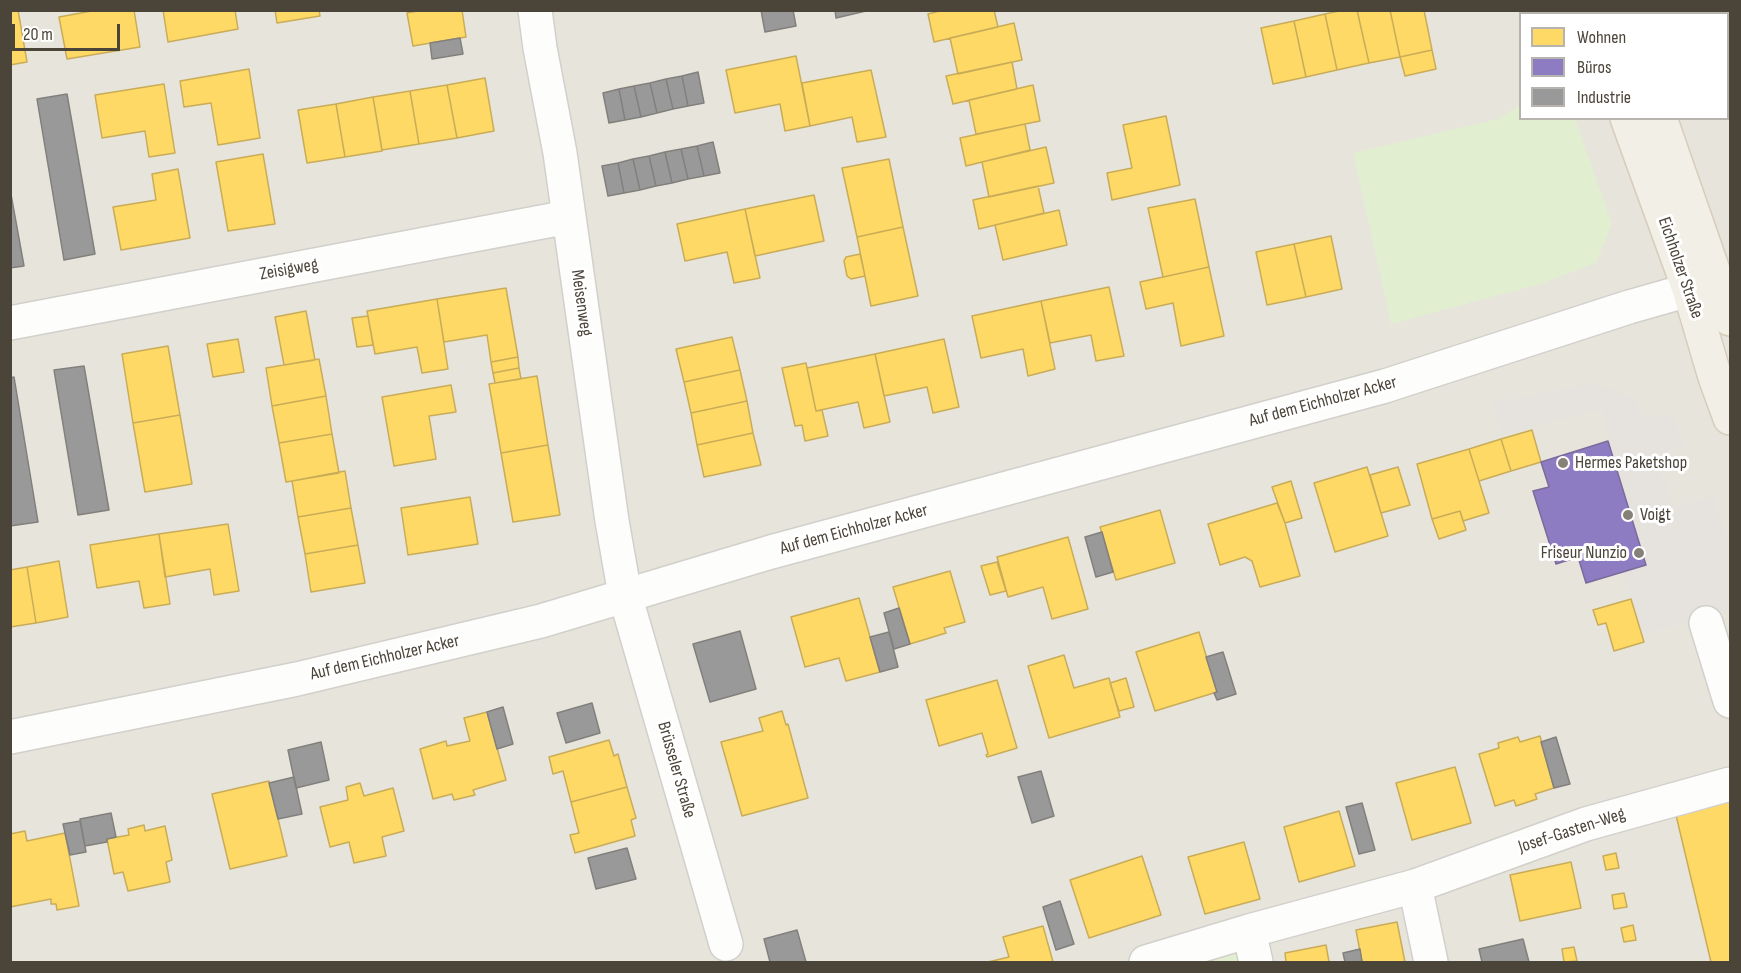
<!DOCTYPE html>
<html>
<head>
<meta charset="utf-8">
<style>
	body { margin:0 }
	#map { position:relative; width:1741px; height:973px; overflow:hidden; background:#f4f2ee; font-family:"Sofia Sans Condensed",sans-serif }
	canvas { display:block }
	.frame { position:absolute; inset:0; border:12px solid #4b4439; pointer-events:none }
	.legend { position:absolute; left:1519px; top:12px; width:210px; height:108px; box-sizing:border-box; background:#fff; border:2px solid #b7b4b0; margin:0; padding:8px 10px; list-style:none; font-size:18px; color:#4b4439 }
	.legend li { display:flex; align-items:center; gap:12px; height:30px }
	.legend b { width:30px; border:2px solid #b7b4b0 }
	.scale { position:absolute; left:12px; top:24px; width:108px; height:27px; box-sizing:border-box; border:3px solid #4b4439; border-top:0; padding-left:8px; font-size:18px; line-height:21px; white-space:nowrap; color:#4b4439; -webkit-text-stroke:4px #fff; paint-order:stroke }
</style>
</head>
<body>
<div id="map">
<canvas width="1741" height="973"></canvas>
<div class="frame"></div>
<ul class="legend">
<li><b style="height:16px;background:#ffd966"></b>Wohnen</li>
<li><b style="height:16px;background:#8e7cc3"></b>Büros</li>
<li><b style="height:16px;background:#999"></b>Industrie</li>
</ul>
<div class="scale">20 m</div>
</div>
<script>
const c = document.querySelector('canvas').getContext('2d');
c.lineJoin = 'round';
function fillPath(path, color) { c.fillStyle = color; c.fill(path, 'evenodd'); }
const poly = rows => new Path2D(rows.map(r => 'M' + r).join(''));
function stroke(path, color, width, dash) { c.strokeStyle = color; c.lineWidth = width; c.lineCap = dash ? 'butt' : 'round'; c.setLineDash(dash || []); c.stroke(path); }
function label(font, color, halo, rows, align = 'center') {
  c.font = font + ' "Sofia Sans Condensed",sans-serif'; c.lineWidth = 6; c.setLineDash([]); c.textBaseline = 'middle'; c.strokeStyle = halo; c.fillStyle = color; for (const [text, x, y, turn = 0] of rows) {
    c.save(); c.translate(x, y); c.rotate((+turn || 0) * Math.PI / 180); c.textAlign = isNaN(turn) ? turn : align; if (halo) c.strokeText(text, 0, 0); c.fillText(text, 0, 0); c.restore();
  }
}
fillPath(poly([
	[11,11,1730,11,1730,962,11,962],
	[1520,14,1728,14,1728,118,1520,118]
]), '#e7e4dc');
fillPath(poly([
	[1520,105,1520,118,1575,119,1612,224,1596,263,1540,284,1391,324,1353,153,1498,119],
	[1242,952,1244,962,1205,962]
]), '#e1eecf');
fillPath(poly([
	[1594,383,1636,398,1643,417,1672,415,1685,445,1654,456,1675,508,1713,496,1730,545,1730,609,1642,635,1623,573,1647,565,1609,440,1601,409,1502,435,1492,403]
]), '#e6e3df');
const homes = poly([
	[10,10,18,10,27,62,10,65,10,10],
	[97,10,134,10,140,47,67,59,59,17,97,10],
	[163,10,235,10,238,29,168,42,163,10],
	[275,10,319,10,320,16,277,23,275,10],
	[422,10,462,10,466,37,413,46,407,13,422,10],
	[944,10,994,10,998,27,934,42,928,14,944,10],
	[1344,10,1357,10,1369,63,1337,70,1325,14,1344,10],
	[1357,10,1390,10,1400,57,1369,63,1357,10],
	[1390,10,1424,10,1432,50,1400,57,1390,10],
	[1325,14,1337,70,1306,77,1294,21,1325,14],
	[1294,21,1306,77,1273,84,1261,28,1294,21],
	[1014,23,1022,60,958,74,950,38,1014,23],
	[1432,50,1436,69,1405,76,1400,57,1432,50],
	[796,56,810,126,785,131,780,104,735,113,726,70,796,56],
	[1012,62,1017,89,953,104,946,76,1012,62],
	[249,69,260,138,218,145,211,103,184,107,180,81,249,69],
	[871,70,886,137,857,142,852,117,810,126,802,83,871,70],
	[485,78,494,131,457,138,447,85,485,78],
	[164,84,175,153,149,157,145,131,102,138,95,95,164,84],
	[447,85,457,138,419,144,410,91,447,85],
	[1033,85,1040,121,976,134,969,100,1033,85],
	[410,91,419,144,382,150,373,97,410,91],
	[373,97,382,151,345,157,336,104,373,97],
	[336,104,345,157,307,163,298,110,336,104],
	[1166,116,1180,185,1112,200,1107,173,1132,168,1123,125,1166,116],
	[1025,124,1030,150,966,166,960,138,1025,124],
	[1046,147,1054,183,989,197,982,162,1046,147],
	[263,154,275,224,228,231,216,162,263,154],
	[889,159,903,227,857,237,842,168,889,159],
	[178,169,190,238,121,250,113,207,156,200,152,174,178,169],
	[1038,186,1044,213,979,229,973,200,1038,186],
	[814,195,824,241,755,256,745,209,814,195],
	[1195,199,1209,267,1163,277,1148,208,1195,199],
	[745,209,760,278,734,283,727,252,685,261,677,224,745,209],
	[1059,210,1067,245,1003,260,995,225,1059,210],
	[903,227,918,296,871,306,857,237,903,227],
	[1331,236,1342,289,1306,297,1294,244,1331,236],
	[1294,244,1306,297,1267,305,1256,252,1294,244],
	[860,254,865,276,851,279,847,276,844,261,846,257,860,254],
	[1209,267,1224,336,1181,346,1173,303,1146,309,1140,282,1209,267],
	[1109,287,1124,356,1096,361,1091,335,1050,343,1041,301,1109,287],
	[506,288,518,357,491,362,487,335,444,342,437,299,506,288],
	[437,299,448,369,422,373,417,347,375,354,367,311,437,299],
	[1041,301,1055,369,1028,376,1023,349,981,358,972,316,1041,301],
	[306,311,315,360,284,365,275,317,306,311],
	[368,316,373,345,357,347,352,318,368,316],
	[732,337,740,370,684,382,676,349,732,337],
	[238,339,244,372,213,377,207,344,238,339],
	[944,339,959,407,933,413,927,387,884,396,875,354,944,339],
	[168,346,180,415,133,423,122,354,168,346],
	[875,354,890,422,864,428,858,402,816,411,807,368,875,354],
	[518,357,519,368,493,373,491,362,518,357],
	[319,359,326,396,272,406,266,368,319,359],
	[806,363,816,411,822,410,828,436,805,441,802,425,795,426,782,368,806,363],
	[519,368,521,379,495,383,493,373,519,368],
	[740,370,747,401,691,413,684,382,740,370],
	[537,376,548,445,501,453,489,384,537,376],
	[451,385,456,412,429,416,436,459,394,466,382,397,451,385],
	[326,396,332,434,279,443,272,406,326,396],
	[747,401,753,433,697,445,691,413,747,401],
	[180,415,192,484,145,492,133,423,180,415],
	[1532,430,1541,462,1511,471,1501,439,1532,430],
	[753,433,761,465,704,477,697,445,753,433],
	[332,434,339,473,286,482,279,443,332,434],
	[1501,439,1511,471,1479,481,1469,449,1501,439],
	[548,445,560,515,513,522,501,453,548,445],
	[1469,449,1489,513,1463,521,1460,511,1432,519,1417,464,1469,449],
	[1367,467,1388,536,1335,552,1314,483,1367,467],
	[1398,467,1410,505,1381,513,1370,475,1398,467],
	[345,471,351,508,298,517,292,481,345,471],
	[1291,481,1302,518,1285,523,1272,487,1291,481],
	[470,497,478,544,408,555,401,508,470,497],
	[1277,503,1285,523,1300,576,1260,587,1252,561,1245,557,1220,565,1208,524,1277,503],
	[351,508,358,545,305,554,298,517,351,508],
	[1160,510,1175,563,1116,580,1100,527,1160,510],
	[1460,511,1466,530,1439,539,1432,519,1460,511],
	[228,524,239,591,214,595,210,569,165,577,159,534,228,524],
	[159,534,170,604,144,608,139,581,97,588,90,545,159,534],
	[1068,537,1088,609,1052,619,1043,587,1008,597,997,557,1068,537],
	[358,545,365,583,311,592,305,554,358,545],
	[59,561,68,617,36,623,27,567,59,561],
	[997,562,1006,591,990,595,981,566,997,562],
	[27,567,36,623,10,627,10,570,27,567],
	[950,571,965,622,944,628,946,633,910,644,893,587,950,571],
	[859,598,880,672,846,681,839,658,805,667,791,617,859,598],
	[1631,599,1644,642,1614,651,1606,623,1598,625,1593,610,1631,599],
	[1199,632,1217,692,1155,711,1136,652,1199,632],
	[1064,655,1074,688,1109,678,1120,717,1049,738,1028,666,1064,655],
	[1126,678,1134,707,1119,711,1110,683,1126,678],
	[997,680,1017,748,987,757,986,755,988,754,982,733,939,746,926,700,997,680],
	[782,711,786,725,788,724,808,798,742,816,721,742,763,731,759,718,782,711],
	[487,712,506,780,473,790,475,795,454,800,452,794,433,799,420,749,446,741,447,746,470,741,464,718,487,712],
	[1540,736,1554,788,1535,794,1537,799,1516,806,1514,800,1495,806,1479,754,1499,748,1498,743,1518,737,1520,742,1540,736],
	[609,740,614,756,618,754,627,787,571,802,563,771,553,774,549,757,609,740],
	[1455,767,1471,823,1412,840,1396,783,1455,767],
	[269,781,287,856,230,869,212,794,269,781],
	[360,783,364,796,393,788,404,831,382,837,386,856,354,863,349,842,330,847,320,807,348,800,346,787,360,783],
	[627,787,636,818,631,820,635,836,575,853,570,835,579,833,571,802,627,787],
	[1730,799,1730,962,1711,962,1675,811,1730,799],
	[1339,811,1355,866,1299,882,1284,827,1339,811],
	[144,825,145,831,165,826,172,860,166,862,170,882,128,891,123,872,114,874,107,839,129,835,128,829,144,825],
	[25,831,27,841,65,833,79,906,57,910,56,904,51,904,51,899,10,907,10,834,25,831],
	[1244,842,1260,899,1205,914,1188,857,1244,842],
	[1616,853,1619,868,1606,870,1603,856,1616,853],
	[1142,856,1161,915,1089,938,1070,880,1142,856],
	[1571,862,1581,908,1520,921,1510,875,1571,862],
	[1624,893,1627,907,1614,909,1612,895,1624,893],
	[1397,922,1405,962,1362,962,1356,930,1397,922],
	[1633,925,1636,940,1624,942,1621,928,1633,925],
	[1043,926,1053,962,988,962,1009,957,1003,937,1043,926],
	[1326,945,1329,962,1286,962,1285,953,1326,945],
	[1574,947,1577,961,1564,962,1562,949,1574,947]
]);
fillPath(homes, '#ffd966');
stroke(homes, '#c9ac58', 1.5);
const offices = poly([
	[1608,441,1646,565,1586,583,1578,557,1556,564,1533,491,1549,487,1541,462,1608,441]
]);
fillPath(offices, '#8e7cc3');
stroke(offices, '#7a6b9a', 1.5);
const industry = poly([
	[761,10,793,10,796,26,765,32,761,10],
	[835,10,866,10,866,11,836,18,835,10],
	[460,38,463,54,432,59,430,43,460,38],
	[698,72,704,103,688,106,682,76,698,72],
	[682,76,688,106,673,109,666,79,682,76],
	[666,79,673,109,657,113,650,83,666,79],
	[650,83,657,113,641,117,634,86,650,83],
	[634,86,641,117,625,120,619,89,634,86],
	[619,89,625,120,609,123,603,93,619,89],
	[67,94,95,254,64,260,37,99,67,94],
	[713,142,720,173,704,176,697,146,713,142],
	[697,146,704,176,688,179,681,149,697,146],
	[681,149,688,179,672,183,665,152,681,149],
	[665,152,672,183,656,186,649,156,665,152],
	[649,156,656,186,640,190,633,159,649,156],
	[633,159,640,190,624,193,618,163,633,159],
	[618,163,624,193,608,196,602,166,618,163],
	[10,189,24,266,10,268,10,189],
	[84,366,109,510,78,515,54,370,84,366],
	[14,377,38,522,10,526,10,378,14,377],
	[1102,532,1113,572,1096,577,1085,537,1102,532],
	[899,608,910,644,894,649,884,613,899,608],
	[740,631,756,689,710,702,693,644,740,631],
	[889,632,898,667,880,672,870,637,889,632],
	[1223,652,1236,694,1217,700,1214,693,1217,692,1206,657,1223,652],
	[592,703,600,733,566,743,557,713,592,703],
	[503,707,513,744,497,749,487,712,503,707],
	[1556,737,1570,784,1554,788,1541,742,1556,737],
	[321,742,329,780,296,788,288,750,321,742],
	[1041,771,1054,816,1032,823,1018,777,1041,771],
	[294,777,302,814,278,819,269,783,294,777],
	[1362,803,1375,850,1359,854,1346,807,1362,803],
	[111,813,116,837,107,839,107,842,85,846,80,819,111,813],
	[80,821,86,852,70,855,63,824,80,821],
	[627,848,636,879,596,889,588,858,627,848],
	[1060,901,1074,944,1056,950,1043,907,1060,901],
	[797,930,806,962,770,962,764,939,797,930],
	[1523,939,1529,962,1482,962,1479,949,1523,939],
	[1360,949,1362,962,1345,962,1343,953,1360,949]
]);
fillPath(industry, '#999');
stroke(industry, '#82807c', 1.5);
const minor = poly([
	[535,10,540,48,560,153,612,521,625,595,726,944],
	[10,323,568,217],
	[1706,623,1730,701],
	[10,737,297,679,541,621,771,552,1385,386,1629,307,1717,282],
	[1415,886,1586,824,1730,784],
	[1249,931,1256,962],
	[1146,962,1249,931,1415,886,1431,962]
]);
const major = poly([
	[1587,10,1588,14],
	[1621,10,1623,14],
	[1627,118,1689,289,1715,377,1730,418],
	[1660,118,1730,319]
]);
stroke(minor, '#d2d0cb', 36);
stroke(major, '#d6cebb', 36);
stroke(minor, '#fdfdfc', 33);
stroke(major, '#f2efe6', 33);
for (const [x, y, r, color] of [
	[1563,463,6,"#868178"],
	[1628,515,6,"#868178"],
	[1639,553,6,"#868178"]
]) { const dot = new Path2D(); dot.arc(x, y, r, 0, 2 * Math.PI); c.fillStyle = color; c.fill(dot); stroke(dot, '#fff', 2); }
label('18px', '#4b4439', '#fff', [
	["Eichholzer Straße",1680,268,71],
	["Zeisigweg",289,270,-10],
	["Meisenweg",581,303,82],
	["Auf dem Eichholzer Acker",1323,402,-15],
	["Auf dem Eichholzer Acker",854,530,-15],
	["Auf dem Eichholzer Acker",385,658,-13],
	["Brüsseler Straße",676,770,74],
	["Josef-Gasten-Weg",1572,831,-18]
]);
label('18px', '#4b4439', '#fff', [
	["Hermes Paketshop",1575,463],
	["Voigt",1640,515],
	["Friseur Nunzio",1627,553,"right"]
], 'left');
</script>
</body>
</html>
